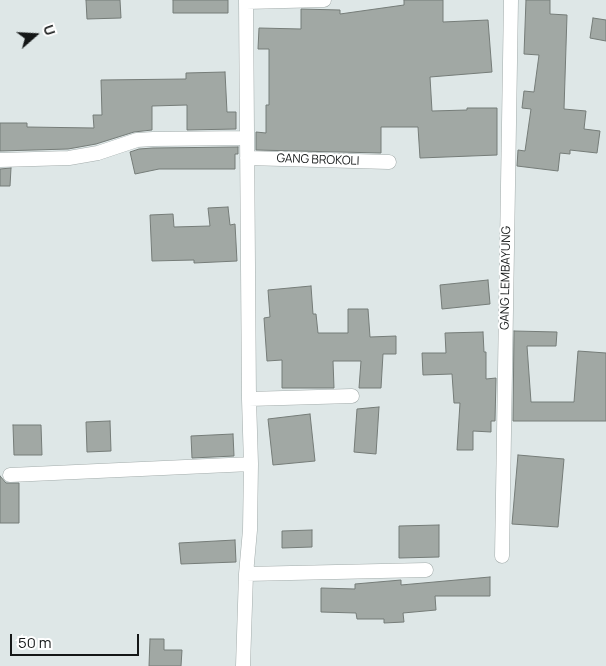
<!DOCTYPE html>
<html>
<head>
<meta charset="utf-8">
<style>
	body { margin:0 }
	#map { position:relative; width:606px; height:666px; overflow:hidden; background:#dee7e7; font-family:Manrope,sans-serif }
	canvas { display:block }
	.north { position:absolute; left:10px; top:10px; width:50px; height:50px; -webkit-text-stroke:4px #fff; paint-order:stroke; rotate:71deg; font-size:14px; font-weight:700; line-height:20px; text-align:center; color:#141717 }
	.north::after { content:''; display:block; margin:auto; width:18px; height:22px; background:#141717; clip-path:polygon(50% 0,100% 100%,50% 72%,0 100%) }
	.scale { position:absolute; left:10px; top:634px; width:129px; height:22px; box-sizing:border-box; border:2px solid #141717; border-top:0; padding-left:6px; font-size:15px; line-height:18px; white-space:nowrap; color:#141717; -webkit-text-stroke:4px #fff; paint-order:stroke }
</style>
</head>
<body>
<div id="map">
<canvas width="606" height="666"></canvas>
<div class="north">U</div>
<div class="scale">50 m</div>
</div>
<script>
const c = document.querySelector('canvas').getContext('2d');
c.lineJoin = 'round';
function fillPath(path, color) { c.fillStyle = color; c.fill(path, 'evenodd'); }
const poly = rows => new Path2D(rows.map(r => 'M' + r).join(''));
function stroke(path, color, width, dash) { c.strokeStyle = color; c.lineWidth = width; c.lineCap = dash ? 'butt' : 'round'; c.setLineDash(dash || []); c.stroke(path); }
function label(font, color, halo, rows, align = 'center') {
  c.font = font + ' Manrope,sans-serif'; c.lineWidth = 4; c.setLineDash([]); c.textBaseline = 'middle'; c.strokeStyle = halo; c.fillStyle = color; for (const [text, x, y, turn = 0] of rows) {
    c.save(); c.translate(x, y); c.rotate((+turn || 0) * Math.PI / 180); c.textAlign = isNaN(turn) ? turn : align; if (halo) c.strokeText(text, 0, 0); c.fillText(text, 0, 0); c.restore();
  }
}
const building = poly([
	[86,0,120,0,121,18,87,19,86,0],
	[173,0,228,0,228,13,173,13,173,0],
	[404,0,443,0,443,22,488,20,492,72,430,77,432,111,467,110,467,108,497,108,497,155,420,158,418,127,381,127,381,153,256,150,256,132,266,133,266,105,269,105,269,49,258,49,259,28,301,29,301,9,340,10,340,14,404,5,404,0],
	[526,0,550,0,550,14,567,15,564,109,586,111,584,129,600,131,597,153,570,150,570,154,560,153,558,171,517,166,518,150,525,151,531,109,522,108,524,91,534,92,539,55,524,54,526,0],
	[593,18,606,20,606,41,590,38,593,18],
	[225,72,227,112,236,112,236,129,187,130,187,105,152,106,152,130,134,132,96,144,68,149,0,151,0,123,27,123,27,127,94,128,93,115,102,115,101,80,186,79,186,73,225,72],
	[238,147,238,154,235,154,235,169,159,169,135,174,130,152,139,149,153,148,238,147],
	[11,168,10,186,0,186,0,169,11,168],
	[228,207,230,225,235,224,237,261,194,263,194,260,152,261,150,215,173,214,174,227,210,226,208,208,228,207],
	[488,280,490,304,442,309,440,285,488,280],
	[311,286,313,314,316,314,318,333,348,333,348,309,368,309,370,337,396,336,396,354,383,354,381,388,359,388,361,361,333,361,334,388,282,388,282,360,267,361,264,318,270,317,268,290,311,286],
	[514,331,557,332,556,346,527,346,531,402,574,402,578,351,606,353,606,421,513,421,514,331],
	[483,332,484,352,486,352,486,379,496,378,495,421,491,421,491,432,473,431,473,450,457,450,460,403,454,403,452,374,423,375,422,353,446,353,445,333,483,332],
	[379,407,376,454,354,452,357,409,379,407],
	[310,414,315,461,273,465,268,419,310,414],
	[110,421,111,451,87,452,86,422,110,421],
	[13,425,41,425,42,455,14,455,13,425],
	[233,434,234,456,192,458,191,436,233,434],
	[518,455,564,459,558,527,512,524,518,455],
	[0,476,6,483,19,483,19,523,0,523,0,476],
	[439,525,439,557,399,558,399,526,439,525],
	[312,530,312,547,282,548,282,531,312,530],
	[235,540,236,562,181,564,179,543,235,540],
	[490,577,490,596,435,596,436,610,403,613,404,622,384,623,384,619,357,619,356,613,321,612,321,588,355,589,355,584,401,580,401,585,490,577],
	[150,639,164,639,164,650,182,650,181,666,149,666,150,639]
]);
fillPath(building, '#a1a8a4');
stroke(building, '#757c78', 1);
const minor = poly([
	[246,2,324,0],
	[247,158,389,162],
	[0,160,69,158,98,153,137,140,153,139,247,138],
	[249,399,352,396],
	[10,475,251,464],
	[502,556,511,0],
	[246,574,426,570],
	[243,666,246,574,250,530,251,464,249,399,246,0]
]);
stroke(minor, '#a3acab', 15);
stroke(minor, '#fff', 14);
label('12px', '#141717', '#fff', [
	["GANG BROKOLI",318,160,2],
	["GANG LEMBAYUNG",506,278,-89]
]);
</script>
</body>
</html>
